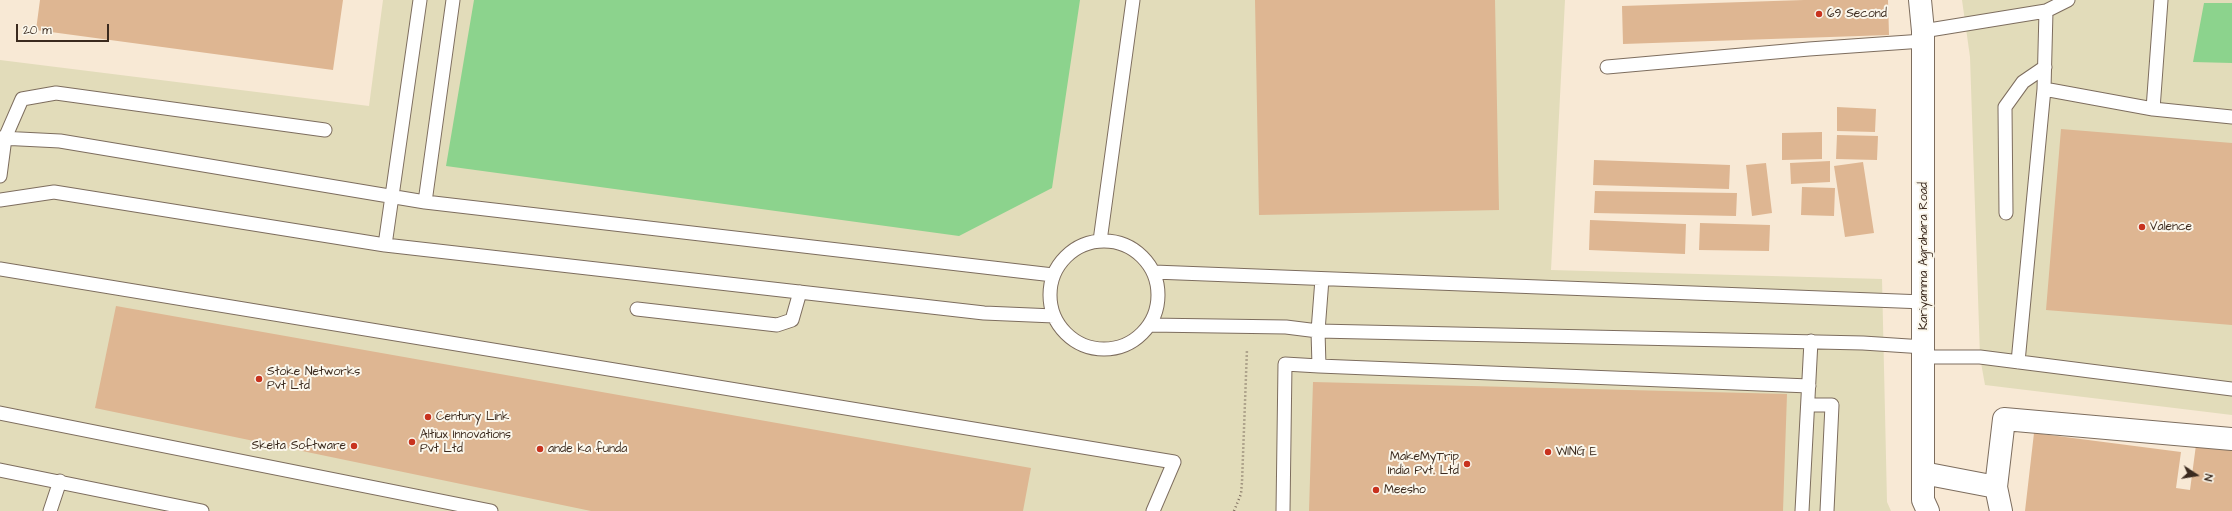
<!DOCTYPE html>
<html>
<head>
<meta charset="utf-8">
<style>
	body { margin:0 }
	#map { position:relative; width:2232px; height:511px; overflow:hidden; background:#f8e9d5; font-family:"Architects Daughter",sans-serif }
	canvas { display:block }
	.north { position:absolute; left:2176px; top:455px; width:40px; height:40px; -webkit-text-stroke:3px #fbf7ec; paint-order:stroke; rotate:102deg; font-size:11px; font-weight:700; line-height:16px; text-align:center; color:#3b2a1e }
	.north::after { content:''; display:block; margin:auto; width:14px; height:18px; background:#3b2a1e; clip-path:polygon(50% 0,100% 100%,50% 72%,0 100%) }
	.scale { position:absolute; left:16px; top:24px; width:93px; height:18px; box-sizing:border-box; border:2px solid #3b2a1e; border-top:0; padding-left:5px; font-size:12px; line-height:14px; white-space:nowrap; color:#3b2a1e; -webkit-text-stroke:3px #fbf7ec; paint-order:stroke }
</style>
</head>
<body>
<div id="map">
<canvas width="2232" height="511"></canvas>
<div class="north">N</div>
<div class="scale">20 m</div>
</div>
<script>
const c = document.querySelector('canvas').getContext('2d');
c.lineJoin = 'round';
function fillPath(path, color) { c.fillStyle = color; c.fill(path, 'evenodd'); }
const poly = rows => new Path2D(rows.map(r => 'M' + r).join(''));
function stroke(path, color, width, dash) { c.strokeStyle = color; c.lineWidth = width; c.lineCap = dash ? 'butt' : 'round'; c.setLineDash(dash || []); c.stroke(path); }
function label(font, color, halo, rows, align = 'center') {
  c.font = font + ' "Architects Daughter",sans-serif'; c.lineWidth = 4; c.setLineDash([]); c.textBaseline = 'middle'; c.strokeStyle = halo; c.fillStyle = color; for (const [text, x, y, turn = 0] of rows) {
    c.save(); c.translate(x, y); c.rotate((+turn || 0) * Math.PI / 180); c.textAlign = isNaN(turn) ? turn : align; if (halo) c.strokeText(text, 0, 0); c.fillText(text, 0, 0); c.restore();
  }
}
fillPath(poly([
	[383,0,1565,0,1551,270,1882,279,1887,502,1891,511,0,511,0,60,369,106],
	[1962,0,2232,0,2232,415,1985,385,1980,357,1970,57]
]), '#e2dcba');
fillPath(poly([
	[474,0,1080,0,1052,188,959,236,446,166],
	[2204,3,2232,3,2232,63,2193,62]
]), '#8cd38d');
fillPath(poly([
	[40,0,343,0,333,70,36,30],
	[1255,0,1495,0,1499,210,1259,215],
	[1804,0,1888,0,1889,35,1623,44,1622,6],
	[1837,107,1876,109,1875,132,1837,131],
	[2061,129,2232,143,2232,325,2046,310],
	[1822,132,1822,159,1782,160,1782,133],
	[1837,135,1878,136,1877,160,1836,159],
	[1594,160,1730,165,1729,189,1593,185],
	[1830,161,1830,182,1791,184,1790,163],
	[1863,162,1874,233,1845,237,1834,166],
	[1766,163,1772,213,1752,216,1746,165],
	[1802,187,1835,188,1834,216,1801,215],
	[1595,191,1737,193,1736,216,1594,213],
	[1590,220,1686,224,1685,254,1589,250],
	[1700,223,1770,225,1769,251,1699,250],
	[116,306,1031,468,1023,511,591,511,95,408],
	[1313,382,1787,394,1783,511,1309,511],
	[2034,433,2181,452,2176,488,2190,490,2196,445,2232,449,2232,511,2025,511]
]), '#deb692');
const lane = poly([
	[1923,31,2046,11,2068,0],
	[1607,67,1809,49,1923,41],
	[2044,89,2153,109,2232,117],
	[2153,109,2161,0],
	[0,138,60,141,425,202,1053,275],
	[0,176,5,138,22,99,56,93,325,130],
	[0,200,54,192,385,245,984,313,1054,316],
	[425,202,453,0],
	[2006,213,2005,107,2023,82,2045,67],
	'1050 295a54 54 0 1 1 108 0a54 54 0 1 1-108 0Z',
	[1100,241,1133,0],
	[385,245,420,0],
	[0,269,1174,462,1153,511],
	[1154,272,1924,302],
	[1322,279,1318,331,1319,366,1809,386],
	[637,309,777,325,792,320,800,292],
	[1149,325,1286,327,1318,331,1863,343,1924,347],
	[1924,357,1980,357,2232,389],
	[2018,362,2044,89,2046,11],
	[1808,405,1832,405,1827,511],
	[0,413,491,511],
	[0,470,202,511],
	[50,511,60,481],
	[1283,511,1285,364,1319,366],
	[1802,511,1811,341]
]);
const street = poly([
	[1923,473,1996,487],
	[2001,511,1996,487,2004,419,2232,439]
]);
const secondary = poly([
	[1920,0,1923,31,1923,500,1928,511]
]);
stroke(lane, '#7d6d5e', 15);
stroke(street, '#7d6d5e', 24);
stroke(secondary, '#7d6d5e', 24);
stroke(poly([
	[1234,511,1241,494,1242,482,1247,349]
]), '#7d6d5e', 2.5, [1, 3]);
stroke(lane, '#fff', 13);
stroke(street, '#fff', 22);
stroke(secondary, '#fff', 22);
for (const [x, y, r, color] of [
	[1819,14,4,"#c8321e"],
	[2142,227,4,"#c8321e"],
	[259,379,4,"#c8321e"],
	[428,417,4,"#c8321e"],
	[412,442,4,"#c8321e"],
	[354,446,4,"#c8321e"],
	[540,449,4,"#c8321e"],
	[1548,452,4,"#c8321e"],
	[1467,464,4,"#c8321e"],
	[1376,490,4,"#c8321e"]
]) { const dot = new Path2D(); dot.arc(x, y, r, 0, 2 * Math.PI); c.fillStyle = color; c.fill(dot); stroke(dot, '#fbf7ec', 1.5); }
label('12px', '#3b2a1e', '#fbf7ec', [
	["69 Second",1827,14],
	["Valence",2150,227],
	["Stoke Networks",267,372],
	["Pvt Ltd",267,386],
	["Century Link",436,417],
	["Altiux Innovations",420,435],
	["Pvt Ltd",420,449],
	["Skelta Software",346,446,"right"],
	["ande ka funda",548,449],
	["WING E",1556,452],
	["MakeMyTrip",1459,457,"right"],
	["India Pvt. Ltd",1459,471,"right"],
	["Meesho",1384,490]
], 'left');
label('12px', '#3b2a1e', '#fbf7ec', [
	["Kariyamma Agrahara Road",1924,256,-90]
]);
</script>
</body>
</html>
